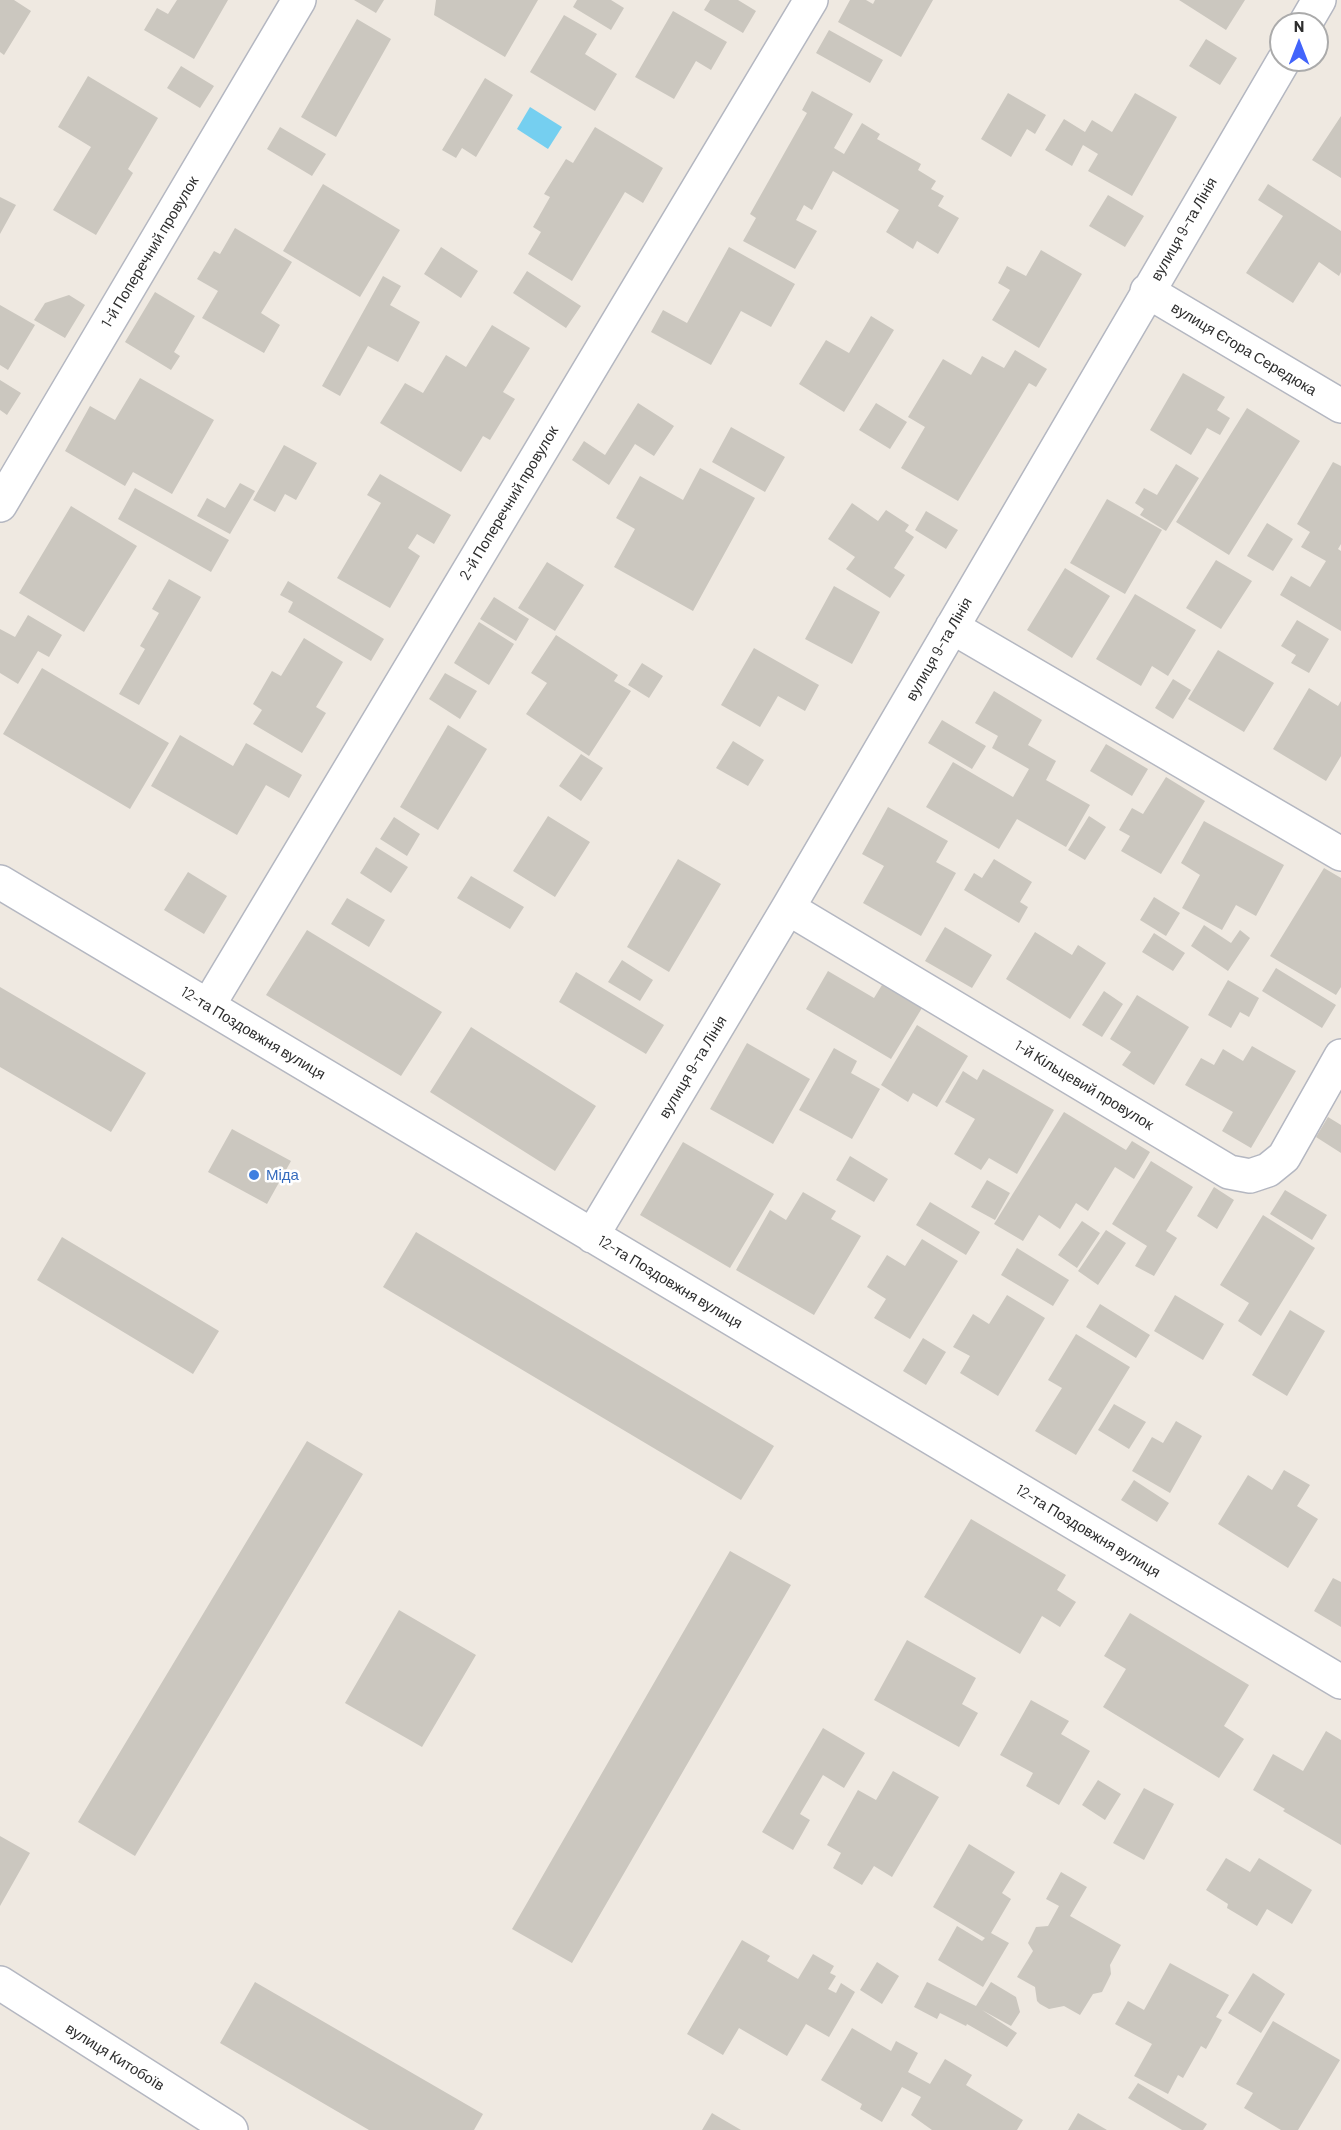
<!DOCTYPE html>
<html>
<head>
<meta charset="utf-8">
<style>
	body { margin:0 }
	#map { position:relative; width:1341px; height:2130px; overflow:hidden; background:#efe9e1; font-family:Barlow,sans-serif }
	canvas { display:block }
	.north { position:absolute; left:1269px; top:12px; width:60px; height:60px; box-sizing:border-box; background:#fff; border:2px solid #ababab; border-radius:50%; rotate:0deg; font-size:16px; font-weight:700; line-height:24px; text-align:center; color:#2e2e2e }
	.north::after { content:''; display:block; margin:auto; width:21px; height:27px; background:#4264fb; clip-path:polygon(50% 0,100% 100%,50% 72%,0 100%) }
</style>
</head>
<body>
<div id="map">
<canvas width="1341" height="2130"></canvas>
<div class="north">N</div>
</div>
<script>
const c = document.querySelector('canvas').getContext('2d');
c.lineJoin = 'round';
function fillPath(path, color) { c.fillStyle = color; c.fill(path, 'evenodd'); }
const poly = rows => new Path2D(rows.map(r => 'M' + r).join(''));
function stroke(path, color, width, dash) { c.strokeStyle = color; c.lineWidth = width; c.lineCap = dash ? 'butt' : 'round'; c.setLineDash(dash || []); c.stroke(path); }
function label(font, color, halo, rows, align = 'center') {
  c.font = font + ' Barlow,sans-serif'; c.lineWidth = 5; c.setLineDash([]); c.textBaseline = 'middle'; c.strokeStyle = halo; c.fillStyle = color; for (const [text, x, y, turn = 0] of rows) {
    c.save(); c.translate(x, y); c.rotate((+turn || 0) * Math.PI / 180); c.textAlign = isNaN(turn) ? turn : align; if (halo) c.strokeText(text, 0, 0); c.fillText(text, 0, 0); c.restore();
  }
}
fillPath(poly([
	[530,107,562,127,548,149,517,129]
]), '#75cff0');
fillPath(poly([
	[0,0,14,0,31,11,4,55,0,52],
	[177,0,228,0,194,59,144,30,157,8,168,14],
	[354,0,384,0,376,13],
	[436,0,538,0,505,57,434,15],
	[577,0,611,0,624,8,611,30,573,7],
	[710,0,738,0,756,11,743,33,704,10],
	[850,0,866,0,873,4,875,0,933,0,901,57,838,22],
	[1179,0,1245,0,1226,30],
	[673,11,727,42,711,70,696,61,674,99,635,77],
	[564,15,597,34,585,54,617,74,595,111,530,72],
	[357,19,391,39,336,137,301,117],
	[829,30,883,60,870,83,816,53],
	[1206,39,1237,58,1220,85,1189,66],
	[181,66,214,86,200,108,167,88],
	[88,76,158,118,128,169,133,173,96,235,53,210,91,147,58,127],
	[485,78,513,95,476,157,462,148,456,158,442,150],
	[812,91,853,114,834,148,844,154,862,123,880,134,877,139,921,164,918,170,936,181,931,189,944,196,938,206,959,218,938,254,917,241,913,249,886,232,899,210,833,171,812,210,804,205,796,220,817,231,795,269,743,241,756,218,750,214,807,113,802,110],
	[1008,93,1046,115,1035,134,1027,129,1011,157,981,139],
	[1135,93,1177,117,1132,196,1088,171,1098,154,1083,145,1072,166,1045,150,1064,119,1085,132,1092,120,1112,132],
	[1341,116,1341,178,1312,160],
	[280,127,326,154,312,176,267,149],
	[595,127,663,168,643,203,625,192,572,281,528,254,541,232,533,227,550,197,544,194,566,159,573,163],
	[323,184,400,230,360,297,283,251],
	[1268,184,1341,231,1341,272,1339,276,1319,262,1293,303,1246,273,1283,216,1258,200],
	[1108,195,1144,216,1125,247,1089,226],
	[0,197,16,205,0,234],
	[235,228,292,262,261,313,280,325,264,353,202,318,218,291,197,279,214,251,220,254],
	[441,247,478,271,461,298,424,274],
	[729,247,795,284,771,327,741,311,711,365,651,332,663,310,687,323],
	[1041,250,1082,274,1039,348,992,320,1010,290,998,283,1007,266,1026,276],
	[527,271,581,306,566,328,513,293],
	[383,276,401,286,390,305,420,322,398,362,368,346,340,396,322,386],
	[155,292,195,316,174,352,180,356,171,370,125,342],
	[69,295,85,305,65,338,34,320,45,303],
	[0,305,35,325,8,370,0,365],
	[871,316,894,330,844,412,799,384,826,340,849,353],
	[492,325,530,348,503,392,515,399,490,440,483,436,461,472,380,423,405,383,423,393,446,355,466,367],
	[1015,350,1047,369,1036,387,1029,383,958,501,901,468,925,427,908,417,943,359,971,375,982,356,1004,368],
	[1183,373,1225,397,1217,410,1230,418,1220,435,1207,428,1191,455,1150,430],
	[140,378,214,420,172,494,133,472,125,486,65,451,90,406,115,420],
	[0,380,21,393,7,415,0,410],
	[638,403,674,426,654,456,635,444,609,485,572,460,584,441,605,455],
	[876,403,907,422,890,449,859,430],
	[1247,408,1300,441,1229,555,1176,522],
	[731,427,785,457,765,492,712,462],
	[284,445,317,463,296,500,285,494,275,512,253,500],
	[1333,462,1341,466,1341,544,1338,549,1341,551,1341,631,1280,595,1291,576,1310,587,1326,561,1301,547,1310,532,1297,524],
	[1176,464,1199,478,1166,531,1140,515,1144,509,1135,503,1144,488,1157,495],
	[700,468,755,498,693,611,614,567,635,529,616,518,640,476,683,500],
	[380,474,451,515,434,544,417,534,408,548,420,556,390,608,337,578,381,503,367,495],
	[240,483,255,491,230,534,197,516,207,498,225,508],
	[135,488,229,540,211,572,118,519],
	[1107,499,1162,530,1125,594,1070,563],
	[852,503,878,521,886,510,909,525,905,531,914,537,894,568,905,575,890,598,846,569,855,557,828,539],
	[71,506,137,546,84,632,19,593],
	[926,511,958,530,946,549,915,530],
	[1267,523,1293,539,1273,571,1247,556],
	[1216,560,1252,581,1221,629,1186,608],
	[547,562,584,585,555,631,518,608],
	[1065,568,1110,596,1072,658,1027,630],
	[169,579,201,597,139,705,119,694,145,649,140,646,159,613,152,609],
	[288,581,384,639,371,661,288,612,293,602,280,595],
	[834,586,880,612,852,664,805,639],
	[1135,594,1196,630,1168,676,1152,666,1141,686,1096,659],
	[494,597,529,619,516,641,480,619],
	[28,615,62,635,49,657,38,651,18,684,0,673,0,629,15,637],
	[1297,620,1329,639,1309,673,1291,663,1296,655,1281,646],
	[479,622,514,644,489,685,454,663],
	[556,635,618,675,614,681,631,691,589,756,526,714,547,683,531,673],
	[304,638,343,662,316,707,326,713,302,753,253,724,262,710,253,704,272,671,281,676],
	[754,648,819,685,805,711,778,696,760,727,721,705],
	[1218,650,1274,683,1244,732,1188,699],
	[642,663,663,676,649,698,628,685],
	[42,668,169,743,130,809,3,734],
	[445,673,477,691,460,719,429,699],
	[1173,679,1191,690,1173,719,1155,708],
	[1309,688,1338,706,1341,701,1341,756,1326,781,1273,749],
	[994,691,1042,720,1028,745,1056,761,1046,780,1090,805,1066,847,1017,819,999,849,926,807,953,762,1013,797,1029,769,992,748,998,736,975,723],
	[942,720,986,746,972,769,928,743],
	[448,725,487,749,438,830,400,807],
	[180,735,233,766,246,743,302,775,289,798,266,785,237,835,151,786],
	[733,741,764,760,748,786,716,768],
	[1106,744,1148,769,1132,796,1090,771],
	[581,754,603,768,581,801,559,786],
	[1166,777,1205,801,1161,874,1121,851,1130,836,1119,830,1132,808,1143,814],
	[888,807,948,841,936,862,956,873,921,936,863,903,884,866,862,854],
	[548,816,590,842,555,897,513,871],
	[1089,816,1106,827,1085,860,1068,850],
	[394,817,420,834,407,856,380,839],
	[1204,821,1284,865,1256,916,1236,905,1222,930,1182,908,1200,875,1181,863],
	[376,847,408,867,391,893,360,873],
	[678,859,721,884,669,972,627,947],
	[994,859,1032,882,1020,902,1028,907,1019,923,964,890,974,873,982,878],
	[1324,868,1341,878,1341,987,1336,995,1270,956],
	[188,872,227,896,204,934,164,910],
	[471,876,524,907,510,929,457,898],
	[1154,897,1180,913,1166,936,1140,920],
	[347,898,385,920,369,947,331,924],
	[1204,925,1231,943,1240,930,1250,938,1228,971,1191,946],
	[945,927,992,955,972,988,925,961],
	[307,930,442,1012,401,1076,266,995],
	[1035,932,1072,955,1078,945,1106,963,1070,1019,1006,979],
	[1154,933,1185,953,1173,971,1142,952],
	[622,960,653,980,640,1001,608,982],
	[1276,968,1336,1005,1322,1028,1262,991],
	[828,971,874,998,882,985,922,1008,891,1059,806,1009],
	[576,972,664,1025,646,1054,559,1002],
	[1228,980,1259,998,1249,1017,1240,1012,1231,1028,1208,1015],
	[0,987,146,1073,111,1132,0,1067],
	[1104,991,1123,1004,1102,1037,1082,1025],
	[1137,995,1189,1027,1154,1085,1122,1065,1131,1052,1110,1039],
	[917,1025,968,1056,937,1107,913,1093,908,1102,881,1085],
	[471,1027,596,1106,555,1171,430,1092],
	[747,1043,810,1079,773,1144,710,1109],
	[1252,1046,1296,1071,1251,1148,1222,1131,1233,1112,1185,1085,1201,1058,1214,1065,1223,1049,1243,1061],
	[834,1048,857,1061,851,1073,880,1089,852,1139,799,1110],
	[983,1069,1054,1110,1017,1174,989,1158,981,1170,954,1154,975,1119,945,1102,963,1071,977,1080],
	[1064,1112,1126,1150,1132,1141,1150,1152,1134,1179,1115,1167,1088,1211,1076,1203,1060,1229,1039,1215,1023,1241,994,1224],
	[1328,1117,1341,1125,1341,1153,1316,1137],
	[232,1129,291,1161,267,1204,208,1172],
	[683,1142,774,1194,730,1268,640,1215],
	[850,1156,888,1179,874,1202,836,1180],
	[1151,1161,1193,1187,1166,1231,1177,1238,1154,1276,1135,1266,1147,1246,1112,1224],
	[987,1180,1010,1193,995,1220,971,1207],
	[1214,1187,1234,1200,1217,1229,1197,1216],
	[1285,1190,1327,1215,1312,1240,1270,1214],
	[803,1192,836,1211,831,1219,861,1236,814,1315,736,1270,770,1210,786,1220],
	[930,1202,980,1232,966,1255,916,1225],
	[1263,1215,1315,1248,1261,1336,1238,1321,1249,1303,1220,1285],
	[1082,1221,1100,1233,1077,1268,1058,1255],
	[1106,1230,1126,1243,1098,1285,1078,1271],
	[416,1232,774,1446,741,1500,383,1287],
	[62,1237,219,1331,193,1374,37,1280],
	[922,1239,958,1261,910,1339,874,1318,886,1299,867,1287,887,1255,905,1266],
	[1017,1248,1069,1280,1053,1306,1001,1275],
	[1007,1295,1045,1318,998,1396,960,1373,970,1356,953,1347,973,1314,989,1324],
	[1175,1295,1224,1324,1203,1360,1154,1331],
	[1100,1304,1150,1335,1136,1358,1086,1327],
	[1290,1310,1325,1331,1287,1396,1252,1375],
	[1076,1334,1130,1367,1076,1455,1035,1431,1062,1388,1048,1380],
	[923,1338,946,1352,926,1385,903,1371],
	[1114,1404,1146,1422,1129,1449,1098,1430],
	[1176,1421,1202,1436,1170,1493,1132,1471,1152,1437,1163,1443],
	[307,1441,363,1474,135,1856,78,1822],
	[1284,1470,1310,1485,1297,1506,1318,1519,1288,1568,1218,1524,1248,1475,1272,1490],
	[1134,1480,1169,1503,1157,1522,1121,1500],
	[971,1519,1066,1575,1057,1590,1076,1602,1060,1627,1042,1616,1020,1654,924,1597],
	[730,1551,791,1585,572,1963,512,1929],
	[1333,1578,1341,1582,1341,1627,1314,1611],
	[399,1610,476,1655,422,1747,345,1703],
	[1130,1613,1249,1685,1224,1726,1244,1739,1219,1778,1103,1707,1126,1669,1104,1656],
	[907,1640,976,1678,962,1704,978,1713,959,1747,874,1700],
	[1031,1700,1069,1721,1061,1734,1090,1751,1059,1805,1026,1786,1033,1773,1000,1755],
	[823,1728,865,1753,844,1788,823,1775,800,1814,810,1820,793,1850,762,1832],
	[1326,1731,1341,1740,1341,1845,1283,1811,1285,1809,1253,1790,1273,1754,1303,1771],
	[893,1771,939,1797,892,1877,874,1866,862,1885,833,1868,841,1853,827,1845,858,1790,876,1800],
	[1098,1780,1121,1794,1105,1820,1082,1805],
	[1144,1788,1174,1804,1144,1860,1113,1843],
	[0,1836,30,1853,0,1906],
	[969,1844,1015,1872,1002,1893,1011,1899,991,1933,1009,1943,983,1987,938,1960,957,1926,982,1941,985,1938,933,1907],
	[1226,1858,1250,1872,1259,1858,1312,1890,1292,1924,1267,1909,1257,1926,1227,1908,1228,1904,1206,1890],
	[1061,1872,1087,1887,1070,1916,1121,1945,1110,1965,1111,1974,1102,1992,1093,1994,1080,2015,1064,2006,1049,2009,1040,2004,1037,2001,1035,1987,1017,1977,1033,1951,1028,1943,1036,1927,1048,1926,1059,1906,1046,1899],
	[742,1940,770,1956,767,1961,798,1979,813,1954,834,1966,830,1973,836,1976,828,1989,836,1993,841,1983,855,1992,829,2037,806,2024,787,2056,739,2028,723,2055,687,2034],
	[877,1962,899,1976,882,2004,860,1990],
	[1170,1963,1229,1995,1216,2017,1222,2020,1206,2049,1201,2046,1183,2078,1178,2075,1168,2094,1134,2076,1152,2044,1115,2024,1128,2001,1144,2010],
	[1253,1973,1285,1994,1261,2033,1228,2013],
	[255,1982,483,2114,474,2130,369,2130,220,2043],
	[927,1982,976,2006,991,1982,1016,1997,1020,2012,1011,2026,982,2010,1017,2033,1007,2047,967,2024,966,2026,940,2013,937,2019,914,2007],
	[1273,2021,1340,2060,1298,2130,1281,2130,1244,2108,1253,2093,1236,2084],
	[852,2028,891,2051,896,2041,918,2053,908,2072,930,2084,945,2059,972,2075,966,2085,1023,2120,1017,2130,932,2130,911,2115,921,2097,902,2087,882,2122,860,2109,862,2104,821,2080],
	[1138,2083,1207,2124,1203,2130,1182,2130,1128,2098],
	[712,2113,741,2130,702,2130],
	[1078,2113,1107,2130,1068,2130]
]), '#cbc7bf');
const minor = poly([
	[1305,24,1319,0],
	[1147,291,1341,406],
	[0,505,299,0],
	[952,627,1341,854],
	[0,882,1341,1682],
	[788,908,1229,1172,1250,1176,1268,1170,1284,1157,1341,1056],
	[208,1006,811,0],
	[592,1236,788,908,1284,60],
	[0,1983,231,2130]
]);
stroke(minor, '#b4b7c1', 36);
stroke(minor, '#fff', 33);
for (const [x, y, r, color] of [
	[254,1175,6,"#3f7fe0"]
]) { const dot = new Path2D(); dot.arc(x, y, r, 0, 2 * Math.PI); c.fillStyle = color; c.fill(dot); stroke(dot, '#fff', 2); }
label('15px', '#2e2e2e', '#fff', [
	["вулиця 9-та Лінія",1184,229,-60],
	["1-й Поперечний провулок",150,252,-59],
	["вулиця Єгора Середюка",1244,349,31],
	["2-й Поперечний провулок",509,503,-59],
	["вулиця 9-та Лінія",939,649,-60],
	["12-та Поздовжня вулиця",253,1033,31],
	["вулиця 9-та Лінія",693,1067,-59],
	["1-й Кільцевий провулок",1084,1085,31],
	["12-та Поздовжня вулиця",670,1282,31],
	["12-та Поздовжня вулиця",1088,1531,31],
	["вулиця Китобоїв",115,2057,32]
]);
label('15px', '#366cbe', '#fff', [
	["Міда",266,1175]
], 'left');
</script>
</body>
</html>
